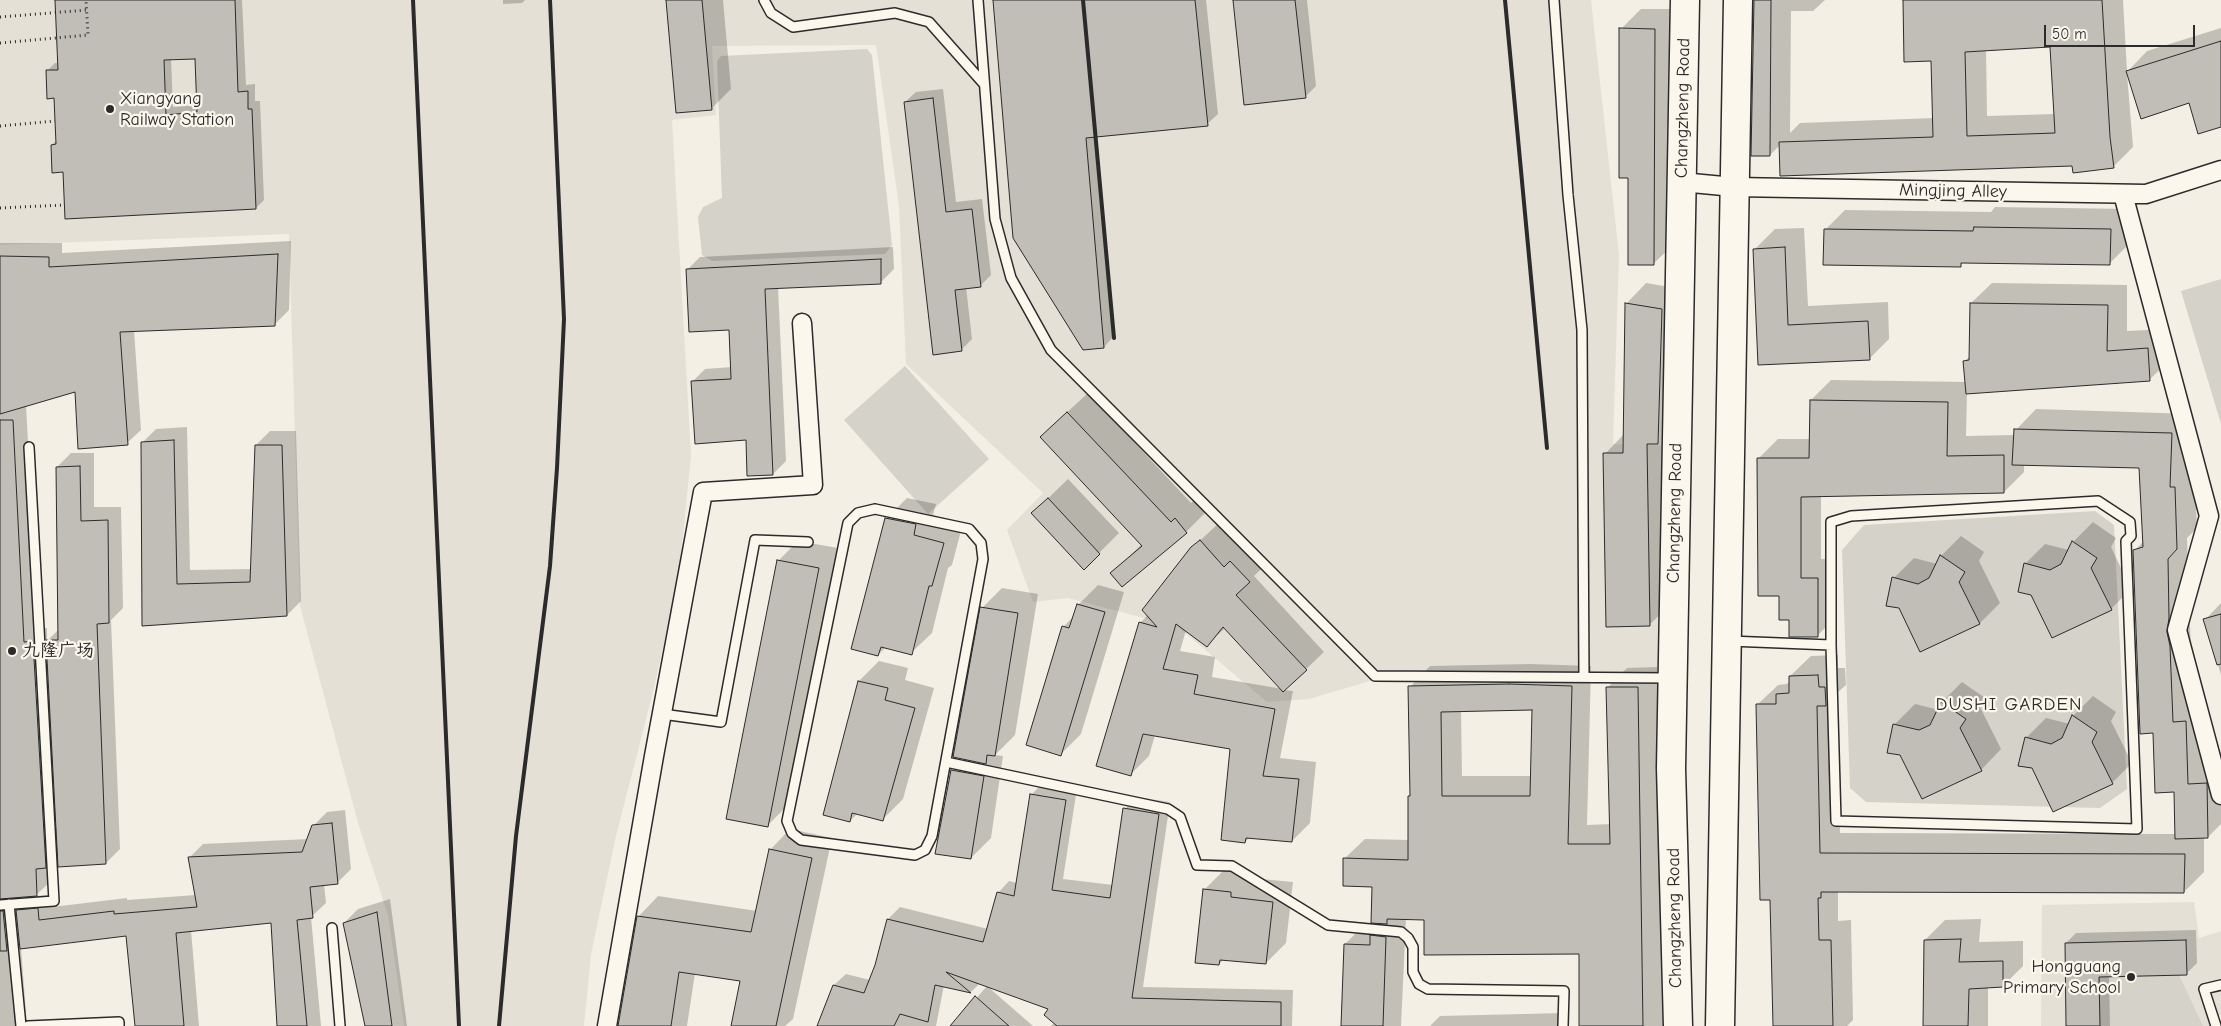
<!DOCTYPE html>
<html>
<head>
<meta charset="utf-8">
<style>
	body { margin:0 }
	#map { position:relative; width:2221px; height:1026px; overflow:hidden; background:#f3efe4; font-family:"Comic Neue",sans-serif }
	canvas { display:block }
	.scale { position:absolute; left:2044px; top:25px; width:151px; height:22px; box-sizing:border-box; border:2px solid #2b2b2b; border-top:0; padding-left:6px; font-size:15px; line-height:18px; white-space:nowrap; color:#2b2b2b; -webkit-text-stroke:4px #fbf7ec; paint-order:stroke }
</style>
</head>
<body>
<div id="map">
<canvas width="2221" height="1026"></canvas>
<div class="scale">50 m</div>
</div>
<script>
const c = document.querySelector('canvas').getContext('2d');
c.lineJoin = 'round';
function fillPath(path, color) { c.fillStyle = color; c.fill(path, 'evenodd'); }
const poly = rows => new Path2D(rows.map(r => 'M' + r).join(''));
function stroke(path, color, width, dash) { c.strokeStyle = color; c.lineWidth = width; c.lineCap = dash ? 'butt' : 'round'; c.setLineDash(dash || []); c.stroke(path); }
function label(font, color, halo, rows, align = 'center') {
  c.font = font + ' "Comic Neue","LXGW WenKai TC",sans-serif'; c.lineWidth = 4.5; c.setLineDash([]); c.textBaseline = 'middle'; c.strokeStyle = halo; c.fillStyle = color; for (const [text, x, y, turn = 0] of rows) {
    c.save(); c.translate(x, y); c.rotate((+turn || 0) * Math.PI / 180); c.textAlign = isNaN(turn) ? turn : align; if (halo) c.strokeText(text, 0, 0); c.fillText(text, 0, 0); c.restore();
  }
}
fillPath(poly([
	[0,0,1591,0,1619,255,1613,444,1677,446,1673,683,1370,681,1309,699,1267,702,1178,627,1068,598,1033,602,1007,530,1043,493,906,364,899,206,876,45,712,46,716,115,672,120,691,455,679,577,652,696,616,836,591,954,584,1026,404,1026,388,915,358,823,300,606,289,234,0,245],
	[2194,902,2199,938,2221,931,2221,1015,2218,1016,2221,1026,2041,1026,2042,905]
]), '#e4e0d6');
fillPath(poly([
	[867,49,872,55,892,245,885,254,712,261,702,255,698,217,703,207,722,198,717,61,721,56],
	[2221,279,2221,424,2181,291],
	[905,366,989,459,928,514,844,420],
	[2095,511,2114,525,2127,789,2100,808,1866,802,1850,788,1842,550,1864,525],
	[2179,975,2203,1026,2100,1026,2099,977]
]), '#d5d2c9');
fillPath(poly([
	[55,0,242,0,246,85,255,84,255,101,260,101,264,200,256,208,64,171,52,145,57,140,55,96,47,71,55,63,59,63],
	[196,58,198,105,173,107,171,59],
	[503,0,525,0,522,3,503,4],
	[667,0,723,0,731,89,711,109],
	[994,0,1206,0,1218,114,1207,124,1097,136,1114,336,1104,347],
	[1234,0,1307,0,1316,86,1305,97],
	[1754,0,1825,0,1813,11,1791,11,1790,133,1800,123,1934,118,1932,60,1904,0,2123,0,2127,72,2147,51,2221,28,2221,125,2190,102,2127,74,2133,147,2113,167,1780,145,1770,155],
	[2051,45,2055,114,1987,116,1986,49],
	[1641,9,1675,9,1674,244,1653,264,1621,29],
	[943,89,956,202,982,199,991,275,980,286,966,287,972,339,961,350,905,102,916,92],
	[1995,207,2131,209,2130,243,2110,263,1964,261,1960,266,1825,230,1845,210,1991,212],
	[1804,228,1808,306,1888,302,1889,339,1869,359,1759,364,1755,249,1775,229],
	[291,241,289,310,275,324,134,330,141,430,127,443,76,390,26,405,38,628,47,628,47,641,59,629,57,467,71,453,94,453,94,507,121,507,123,608,111,620,120,849,106,863,59,854,50,863,51,881,35,896,51,895,52,907,127,898,127,900,196,895,190,857,203,844,308,839,313,826,327,812,345,810,351,869,337,883,324,884,326,903,311,917,321,1026,279,1026,272,922,191,930,199,1026,136,1026,127,935,21,948,27,1026,0,1026,0,243,62,243,62,253],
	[33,895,18,910,17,896],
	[893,247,894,269,881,282,778,287,786,461,773,474,747,439,692,382,705,369,732,367,730,328,687,270,700,257],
	[1646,283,1682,289,1670,605,1649,625,1605,454,1624,434,1626,304],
	[1992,283,2127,285,2127,331,2168,329,2170,360,2149,380,1967,392,1966,436,2015,435,2016,430,2036,409,2192,414,2189,468,2194,467,2197,528,2187,538,2189,597,2186,611,2190,626,2193,702,2206,701,2208,764,2221,764,2221,824,2208,837,2204,837,2204,872,2184,892,1838,891,1838,921,1851,920,1853,1020,1847,1026,1774,1026,1772,898,1757,705,1778,685,1787,684,1790,681,1790,676,1811,656,1838,655,1838,668,1845,668,1846,685,1837,693,1840,833,2176,834,2175,791,2154,732,2134,551,2144,541,2140,466,2024,464,2024,472,2004,492,1821,496,1821,559,1837,559,1837,616,1817,636,1790,619,1780,595,1758,459,1778,439,1811,439,1811,400,1831,380,1966,382,1965,361,1970,356,1971,303],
	[1088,393,1191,503,1196,499,1206,512,1186,532,1112,573,1142,544,1062,417],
	[187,427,190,570,252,569,256,445,270,431,296,431,301,601,287,615,144,624,142,443,156,429],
	[1068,479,1119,533,1099,553,1033,513],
	[907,498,936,504,933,515,963,523,952,565,948,568,932,633,911,653,886,647,878,655,853,648,887,518],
	[2093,522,2116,538,2111,547,2131,589,2111,609,2025,564,2045,544,2069,550,2073,542],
	[1219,523,1243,550,1249,544,1267,563,1254,576,1324,652,1284,690,1293,691,1280,758,1316,762,1310,823,1292,841,1250,837,1245,842,1232,748,1155,735,1149,756,1131,774,1140,623,1148,615,1192,548],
	[1225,628,1283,689,1212,677,1215,657,1180,651,1186,630,1207,645],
	[1961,536,1984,552,1979,561,2000,603,1980,623,1894,578,1914,558,1937,564,1941,556],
	[798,541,838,548,788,805,768,825,778,561],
	[1098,585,1124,592,1081,734,1061,754,1063,627,1075,615,1078,605],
	[1002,588,1038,594,1015,735,995,755,1003,756,991,838,971,858,937,853,953,770,964,758,982,608],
	[2221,603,2221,675,2205,620],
	[879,661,908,668,905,680,934,688,903,799,883,819,858,813,850,821,859,681],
	[1530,664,1591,666,1587,825,1611,824,1607,688,1627,668,1657,667,1663,1026,1581,1026,1580,952,1425,919,1406,918,1401,1026,1342,1026,1345,944,1365,924,1382,925,1382,923,1373,886,1344,859,1365,839,1409,840,1409,796,1411,794,1410,687,1430,666],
	[1533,709,1531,776,1462,776,1461,710],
	[1962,682,1985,698,1980,707,2001,749,1981,770,1888,752,1895,724,1915,704,1939,710,1942,702],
	[2093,696,2116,712,2111,721,2132,763,2112,783,2032,767,2026,738,2046,718,2070,724,2073,716],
	[1043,783,1077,788,1063,879,1113,885,1125,809,1136,797,1170,802,1143,987,1293,990,1292,1026,1051,1026,1055,1022,1050,1009,980,983,971,992,944,985,936,1026,818,1026,834,985,846,974,870,980,876,965,888,919,900,907,988,929,998,893,1009,881,1017,883,1031,795],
	[790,829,832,838,793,1019,785,1026,732,1026,742,980,695,973,687,1026,618,1026,638,917,658,896,757,911,770,850],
	[1224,870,1251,872,1250,878,1293,882,1286,943,1266,963,1224,959,1219,964,1204,890],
	[390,899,407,1026,366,1026,344,923,358,909],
	[1981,919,1979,942,2023,941,2023,966,2003,986,1988,987,1988,1026,1924,1026,1925,940,1945,920],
	[2196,930,2197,963,2186,974,2109,975,2110,1026,2068,1026,2066,943,2076,933],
	[987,986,1033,1026,952,1026],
	[1565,1013,1566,1026,1430,1026,1440,1016]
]), '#0003');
const building = poly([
	[55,0,235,0,238,92,248,91,248,109,252,109,256,209,65,219,63,172,52,173,51,145,56,144,54,98,47,99,46,70,58,70,55,0],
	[195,59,197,112,166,115,164,60,195,59],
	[666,0,702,0,712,110,676,113,666,0],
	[993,0,1195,0,1208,126,1086,138,1104,348,1083,350,1013,238,993,0],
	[1233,0,1295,0,1306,98,1244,105,1233,0],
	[1754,0,1771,0,1770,156,1751,156,1754,0],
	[1903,0,2102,0,2110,137,2114,168,2073,173,2072,166,1780,176,1779,142,1933,137,1931,61,1904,62,1903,0],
	[2050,47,2055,133,1967,136,1965,52,2050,47],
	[1619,28,1655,29,1654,265,1628,265,1628,178,1619,178,1619,28],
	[2221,41,2221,127,2198,134,2189,103,2141,119,2126,71,2221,41],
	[933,98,946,212,972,209,981,287,955,290,962,351,933,355,904,102,933,98],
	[1974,227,2111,229,2110,265,1961,263,1961,267,1823,265,1824,229,1973,231,1974,227],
	[1785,247,1788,325,1868,321,1870,360,1758,365,1753,249,1785,247],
	[278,254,275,326,120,332,128,445,78,449,75,392,0,414,0,256,49,257,49,267,278,254],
	[881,259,881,284,765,289,773,475,747,476,746,440,695,444,691,381,731,379,729,330,689,332,686,269,881,259],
	[1625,303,1662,309,1658,444,1647,444,1650,626,1606,627,1603,453,1623,453,1625,303],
	[1970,303,2108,305,2107,351,2148,348,2150,381,1966,394,1963,361,1969,360,1970,303],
	[1810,400,1948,402,1947,456,2004,455,2004,493,1801,497,1801,578,1818,578,1818,637,1789,637,1789,620,1779,620,1779,596,1758,596,1757,458,1809,458,1810,400],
	[1067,412,1171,522,1175,518,1187,533,1122,587,1110,573,1142,546,1040,437,1067,412],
	[0,420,13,420,24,642,33,641,46,868,36,869,37,896,0,899,0,420],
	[2014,429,2172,433,2170,487,2175,487,2177,549,2168,559,2169,618,2167,632,2170,646,2173,722,2186,721,2188,784,2207,783,2208,838,2175,839,2174,792,2155,793,2153,733,2140,734,2133,550,2143,547,2139,468,2012,465,2014,429],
	[174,440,177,584,250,582,255,445,282,445,287,616,142,626,141,442,174,440],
	[80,466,81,521,108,520,109,623,97,624,106,864,58,867,46,640,58,640,56,467,80,466],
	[1048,498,1100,554,1084,570,1031,513,1048,498],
	[885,518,916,524,914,535,944,543,932,586,929,586,912,655,881,647,878,656,851,649,885,518],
	[1200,540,1224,567,1230,561,1250,582,1236,595,1307,670,1283,692,1223,627,1207,647,1176,624,1163,669,1198,675,1194,694,1275,709,1263,776,1299,779,1292,842,1246,838,1245,843,1221,840,1230,749,1143,734,1131,776,1096,766,1139,622,1157,627,1142,610,1191,547,1200,540],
	[2072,541,2097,558,2091,568,2112,610,2052,638,2031,595,2018,592,2024,563,2050,570,2061,564,2072,541],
	[1940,555,1965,572,1959,582,1980,624,1920,652,1899,608,1886,606,1892,577,1918,584,1929,578,1940,555],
	[777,560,819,568,768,827,726,819,777,560],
	[1077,604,1105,612,1061,756,1026,745,1062,626,1069,628,1077,604],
	[980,607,1018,613,995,756,987,755,986,764,953,757,980,607],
	[2221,614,2221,664,2217,665,2203,619,2221,614],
	[1818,675,1819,687,1825,687,1826,706,1817,706,1820,853,2185,854,2184,893,1821,892,1821,898,1818,898,1819,940,1831,940,1833,1026,1773,1026,1770,900,1760,900,1756,704,1776,704,1776,694,1789,693,1789,676,1818,675],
	[858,681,888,688,885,700,915,708,883,821,852,813,850,822,823,815,858,681],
	[1509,684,1572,686,1568,844,1610,844,1606,687,1638,687,1643,1026,1579,1026,1579,954,1424,955,1424,920,1387,919,1387,924,1371,923,1372,887,1343,886,1343,858,1408,860,1408,796,1410,796,1408,686,1509,684],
	[1532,710,1530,796,1442,796,1441,712,1532,710],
	[1941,702,1966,719,1960,728,1982,771,1922,799,1900,755,1887,753,1893,724,1919,730,1930,725,1941,702],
	[2072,715,2097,732,2092,742,2113,784,2053,812,2032,768,2018,766,2025,737,2051,744,2062,738,2072,715],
	[951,770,984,776,971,859,935,854,951,770],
	[1030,794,1066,800,1052,890,1110,898,1123,808,1159,814,1132,998,1281,1002,1281,1026,1057,1026,1044,1015,1048,1009,946,972,971,993,935,985,928,1022,900,1014,894,1026,817,1026,833,985,864,993,875,965,887,919,983,942,997,892,1014,896,1030,794],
	[332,823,338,884,310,887,313,918,297,920,307,1026,277,1026,271,923,176,933,184,1026,135,1026,126,936,20,949,16,910,38,908,39,920,114,911,114,914,197,907,188,857,302,852,312,825,332,823],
	[769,849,812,858,776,1026,731,1026,740,981,679,972,671,1026,618,1026,637,916,751,932,769,849],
	[1203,889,1231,892,1231,897,1273,902,1266,964,1220,960,1219,965,1195,963,1203,889],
	[0,911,3,911,7,951,0,951,0,911],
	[377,912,392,1026,365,1026,343,923,377,912],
	[1370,935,1386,937,1383,1026,1341,1026,1344,944,1370,945,1370,935],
	[1961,939,1959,962,2003,961,2003,987,1969,989,1968,1026,1923,1026,1924,940,1961,939],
	[2186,940,2187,975,2099,977,2100,1026,2066,1026,2065,943,2186,940],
	[975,996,1009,1026,950,1026,975,996]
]);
fillPath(building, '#c0beb6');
stroke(building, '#2b2b2b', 1);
const service = poly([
	[764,0,771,13,793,27,895,13,929,22,984,84],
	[978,0,995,219,1011,278,1051,350,1375,676,1670,678],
	[1554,0,1568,195,1582,330,1584,677],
	[875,509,969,529,981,543,983,559,932,836,925,850,915,855,801,840,792,833,787,821,848,523,858,513,875,509],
	[1729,641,1831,645,1831,522,1851,516,2098,501,2130,522,2131,536,2126,541,2137,829,1836,821,1831,645],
	[662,714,721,722,755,540,808,542],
	[946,762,1168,809,1180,817,1197,865,1232,866,1328,925,1401,932,1408,938,1413,947,1413,972,1419,984,1428,989,1564,991,1563,1026],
	[9,904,21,1026],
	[0,905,54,901,29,447],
	[332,928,340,1026],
	[28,1026,119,1022,119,1026],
	[2216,1026,2204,989,2221,985]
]);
const minor = poly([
	[1681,182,1734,187,2146,194,2221,170],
	[2123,194,2209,516,2177,630,2221,795],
	[607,1026,654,756,703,492,813,485,802,323]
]);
const primary = poly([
	[1678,1026,1671,768,1685,0],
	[1720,1026,1738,0]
]);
stroke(service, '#2b2b2b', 12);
stroke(minor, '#2b2b2b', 21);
stroke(primary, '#2b2b2b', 31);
stroke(poly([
	[0,17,87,10],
	[0,43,88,35,86,0],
	[0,126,55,121],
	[0,208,64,205]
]), '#2b2b2b', 3, [1, 4]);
stroke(service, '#fbf7ec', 9);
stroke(minor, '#fbf7ec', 18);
stroke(primary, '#fbf7ec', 28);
stroke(poly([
	[413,0,459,1026],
	[1083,0,1114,338],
	[1505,0,1547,448],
	[499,1026,516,836,550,566,557,468,564,319,550,0]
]), '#2b2b2b', 4);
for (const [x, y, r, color] of [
	[110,109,5,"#2b2b2b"],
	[12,651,5,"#2b2b2b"],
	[2131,977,5,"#2b2b2b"]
]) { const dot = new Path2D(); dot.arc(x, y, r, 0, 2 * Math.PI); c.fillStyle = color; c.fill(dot); stroke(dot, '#fbf7ec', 2); }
label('18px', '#2b2b2b', '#fbf7ec', [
	["Xiangyang",120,99],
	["Railway Station",120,120],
	["九隆广场",22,651],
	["Hongguang",2121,967,"right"],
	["Primary School",2121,988,"right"]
], 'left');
label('18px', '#2b2b2b', '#fbf7ec', [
	["Changzheng Road",1683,108,-89],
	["Mingjing Alley",1953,191,1],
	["Changzheng Road",1675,513,-89],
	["Changzheng Road",1675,918,-91]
]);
c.letterSpacing = '1px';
label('19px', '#2b2b2b', '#fbf7ec', [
	["DUSHI GARDEN",2009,705]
]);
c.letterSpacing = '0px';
</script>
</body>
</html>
